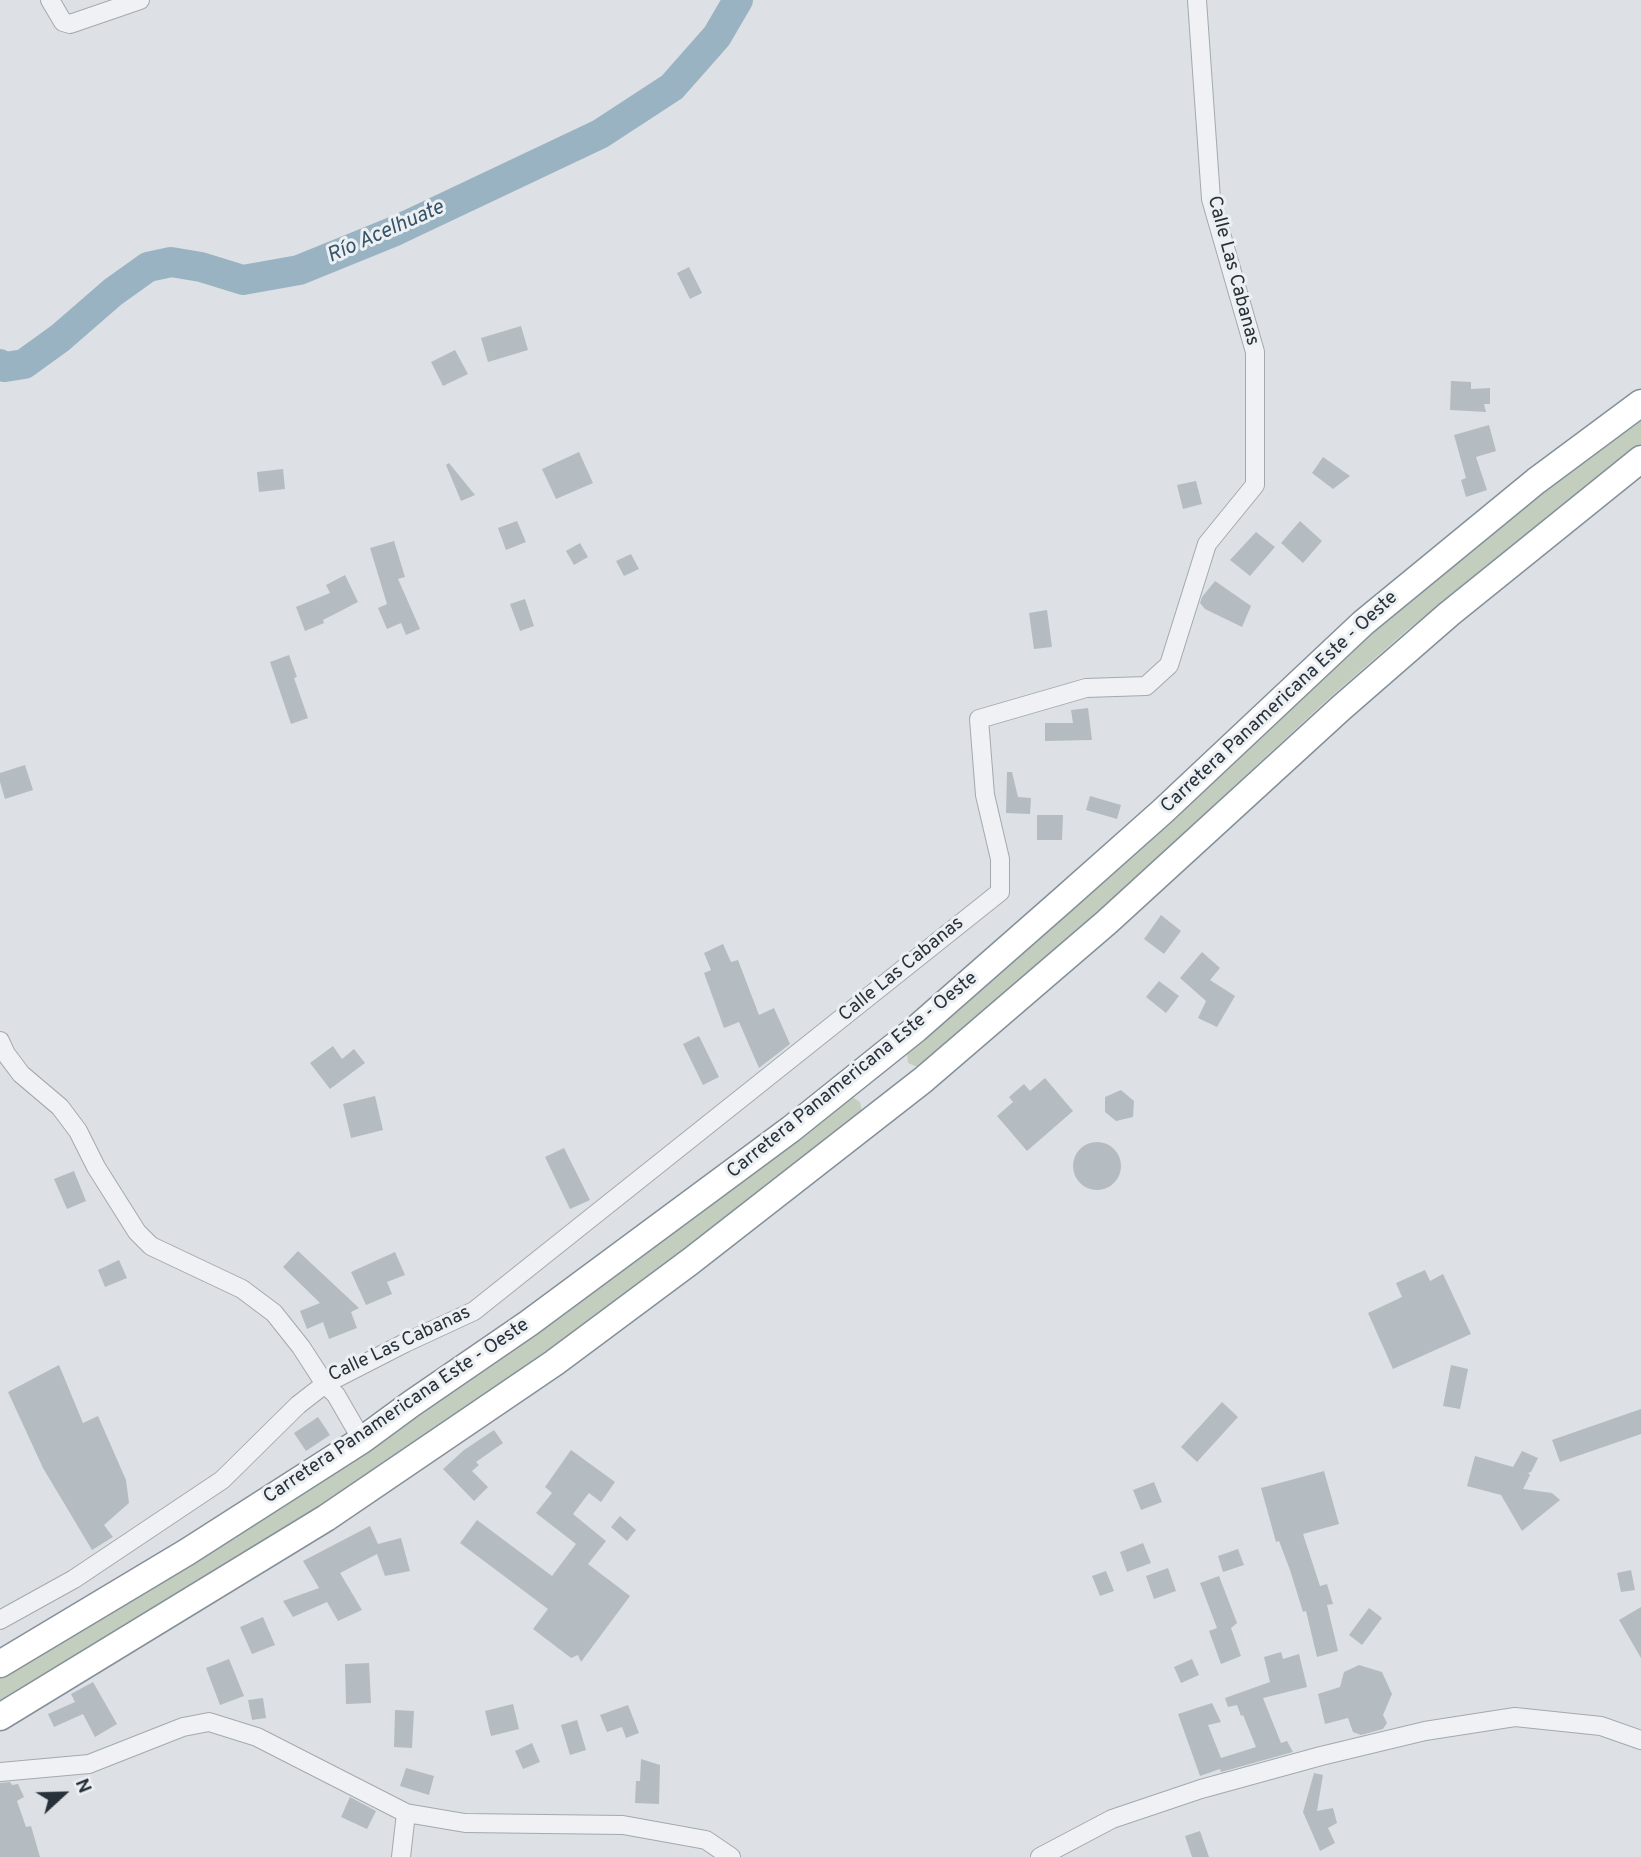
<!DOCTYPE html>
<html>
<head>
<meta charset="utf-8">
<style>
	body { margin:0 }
	#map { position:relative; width:1641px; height:1857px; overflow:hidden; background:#dde1e5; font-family:Overpass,sans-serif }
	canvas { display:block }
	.north { position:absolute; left:28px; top:1759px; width:70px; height:70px; -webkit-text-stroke:5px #ecf0f3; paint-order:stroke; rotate:68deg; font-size:19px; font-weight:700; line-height:28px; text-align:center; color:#28313a }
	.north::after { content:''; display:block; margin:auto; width:24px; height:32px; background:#28313a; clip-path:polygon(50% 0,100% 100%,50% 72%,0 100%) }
</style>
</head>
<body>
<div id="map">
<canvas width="1641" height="1857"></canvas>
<div class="north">N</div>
</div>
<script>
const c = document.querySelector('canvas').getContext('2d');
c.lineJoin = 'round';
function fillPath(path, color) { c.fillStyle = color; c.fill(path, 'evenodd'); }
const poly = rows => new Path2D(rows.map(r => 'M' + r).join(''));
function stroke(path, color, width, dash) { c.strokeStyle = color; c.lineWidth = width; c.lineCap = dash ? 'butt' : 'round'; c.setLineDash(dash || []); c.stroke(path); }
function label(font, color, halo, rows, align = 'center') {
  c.font = font + ' Overpass,sans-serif'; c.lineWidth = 6; c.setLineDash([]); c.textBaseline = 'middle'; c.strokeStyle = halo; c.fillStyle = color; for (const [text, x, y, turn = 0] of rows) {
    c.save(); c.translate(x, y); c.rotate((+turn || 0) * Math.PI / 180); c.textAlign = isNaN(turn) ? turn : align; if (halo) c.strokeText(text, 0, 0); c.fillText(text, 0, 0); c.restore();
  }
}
fillPath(poly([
	[1641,416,1641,445,1405,632,1327,700,1032,973,924,1064,917,1067,908,1063,907,1053,913,1046,1361,640,1527,502],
	[852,1097,860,1102,862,1111,630,1293,297,1524,0,1702,0,1674]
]), '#c4cebe');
stroke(poly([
	[0,364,5,367,24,364,60,338,113,292,148,267,171,262,201,267,243,280,299,270,395,231,600,134,672,87,717,36,738,0]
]), '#9ab3c3', 30);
fillPath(poly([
	[689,267,702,293,690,299,677,273],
	[521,326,528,350,488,362,481,338],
	[455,350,468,374,443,386,431,362],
	[1451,381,1471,382,1471,389,1490,388,1490,404,1484,404,1486,412,1450,410],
	[1489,425,1496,451,1476,457,1487,490,1466,497,1461,480,1466,478,1454,435],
	[579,452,593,483,556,499,542,469],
	[1323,457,1350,476,1333,489,1312,473],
	[449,463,475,495,461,501,446,465],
	[283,469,285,489,259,492,257,472],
	[1196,481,1202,504,1183,509,1177,485],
	[517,521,526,542,506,550,498,528],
	[1300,521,1322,541,1303,563,1281,543],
	[1256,532,1275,547,1250,576,1230,560],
	[394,541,405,577,398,579,420,629,406,635,401,623,387,629,378,608,387,604,370,548],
	[580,543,588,557,574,565,566,551],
	[631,554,639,569,624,576,616,561],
	[345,575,358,602,323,620,324,623,305,631,296,607,330,593,326,585],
	[1215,581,1251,606,1242,627,1205,609,1200,603,1202,597],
	[525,599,534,626,520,631,510,604],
	[1047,610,1052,647,1034,649,1029,613],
	[289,655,297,677,294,678,308,718,291,724,270,662],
	[1088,708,1092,740,1045,741,1045,723,1073,723,1071,710],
	[25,765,33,790,5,799,0,782,0,773],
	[1007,772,1012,772,1018,797,1031,798,1030,814,1006,813],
	[1090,796,1121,805,1117,819,1086,810],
	[1037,815,1063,815,1062,840,1037,840],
	[1161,915,1181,931,1164,954,1144,939],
	[723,944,731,962,738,960,759,1015,774,1008,790,1044,759,1068,739,1022,724,1028,704,973,711,970,704,953],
	[1202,952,1220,968,1210,980,1235,996,1217,1027,1198,1018,1206,1001,1180,978],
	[1159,981,1179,996,1166,1013,1146,997],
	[699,1036,719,1077,703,1085,683,1044],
	[333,1046,342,1059,354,1049,365,1063,330,1089,310,1063],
	[1045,1078,1073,1111,1027,1151,997,1116,1013,1102,1009,1097,1024,1084,1030,1091],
	[1121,1090,1134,1101,1133,1117,1116,1121,1105,1112,1105,1097],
	[375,1096,383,1130,351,1138,343,1104],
	'1073 1166a24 24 0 1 1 48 0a24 24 0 1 1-48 0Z',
	[564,1148,590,1200,570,1209,545,1157],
	[74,1171,86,1201,67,1209,54,1179],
	[298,1251,359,1308,351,1312,357,1328,329,1339,323,1322,307,1329,300,1311,320,1303,283,1267],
	[395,1252,405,1275,387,1282,392,1294,366,1305,351,1272],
	[119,1260,127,1278,105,1287,98,1270],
	[1425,1270,1430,1281,1443,1274,1471,1334,1393,1369,1368,1313,1402,1297,1396,1283],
	[59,1365,83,1423,98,1416,126,1480,129,1503,104,1525,113,1537,92,1550,43,1468,8,1392],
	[1451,1365,1468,1369,1460,1409,1443,1406],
	[1222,1402,1238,1417,1197,1462,1181,1447],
	[1641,1409,1641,1434,1560,1462,1552,1440],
	[318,1417,330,1435,306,1451,294,1433],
	[494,1430,503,1443,476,1462,479,1465,472,1471,488,1487,474,1501,443,1469,464,1450],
	[571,1450,615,1482,601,1502,589,1493,573,1514,606,1541,588,1564,630,1596,581,1662,578,1655,571,1658,533,1629,548,1609,460,1543,477,1520,552,1576,576,1544,536,1513,552,1493,545,1487],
	[1522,1451,1538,1458,1531,1472,1528,1473,1530,1475,1523,1489,1552,1493,1560,1500,1522,1531,1501,1495,1467,1486,1475,1456,1513,1467],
	[1324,1471,1339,1524,1303,1534,1320,1586,1327,1584,1333,1604,1327,1605,1338,1651,1317,1657,1306,1611,1303,1612,1290,1570,1279,1541,1276,1542,1261,1488],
	[1154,1482,1162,1502,1141,1510,1133,1490],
	[620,1516,636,1530,627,1541,611,1527],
	[370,1526,378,1544,401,1538,410,1571,385,1576,377,1554,340,1573,362,1610,338,1621,327,1602,293,1617,283,1601,319,1588,303,1561],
	[1143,1543,1151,1563,1127,1572,1120,1552],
	[1238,1549,1244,1565,1223,1572,1218,1556],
	[1168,1568,1176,1591,1154,1599,1146,1576],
	[1631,1570,1635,1590,1621,1592,1617,1573],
	[1106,1571,1114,1591,1100,1596,1092,1576],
	[1219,1576,1237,1623,1231,1628,1241,1656,1221,1664,1209,1631,1217,1628,1200,1583],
	[1641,1607,1641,1658,1619,1620],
	[1369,1608,1382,1618,1362,1645,1349,1635],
	[263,1617,275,1645,252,1654,240,1627],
	[1281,1652,1283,1659,1299,1654,1307,1687,1263,1698,1281,1743,1287,1741,1293,1752,1221,1772,1220,1769,1200,1776,1178,1714,1212,1703,1221,1722,1208,1725,1221,1758,1256,1747,1243,1715,1241,1716,1237,1705,1228,1707,1225,1698,1270,1682,1264,1657],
	[229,1659,244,1696,220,1705,206,1668],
	[1192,1659,1199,1675,1181,1683,1174,1667],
	[369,1663,371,1703,346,1704,345,1664],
	[1359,1665,1382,1672,1392,1694,1383,1715,1387,1723,1383,1729,1361,1735,1353,1732,1348,1718,1325,1724,1318,1694,1340,1687,1344,1672],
	[93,1682,117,1724,95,1737,83,1714,54,1727,48,1714,75,1702,71,1694],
	[263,1698,266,1718,252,1720,248,1700],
	[513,1704,519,1729,491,1736,485,1711],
	[628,1705,639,1733,626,1738,622,1727,607,1732,600,1715],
	[395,1710,414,1711,412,1748,394,1747],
	[577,1720,586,1750,570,1755,561,1725],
	[532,1743,540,1762,523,1769,515,1751],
	[641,1759,660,1765,659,1804,635,1803,636,1781,640,1781],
	[406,1768,434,1776,429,1795,400,1786],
	[1314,1773,1323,1775,1317,1811,1333,1808,1337,1823,1328,1828,1335,1843,1320,1851,1303,1812],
	[10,1782,12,1785,18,1784,24,1797,17,1801,26,1827,31,1826,40,1857,0,1857,0,1783],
	[350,1797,376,1811,367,1829,341,1817],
	[1200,1831,1209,1857,1192,1857,1185,1836]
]), '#b4bbc1');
const minor = poly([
	[50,0,63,22,70,24,140,0],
	[0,1041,6,1054,21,1074,60,1107,78,1131,96,1167,137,1232,151,1246,242,1289,274,1313,301,1347,325,1384,336,1395,362,1440],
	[0,1620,74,1579,222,1480,298,1405,325,1384,405,1343,474,1311,1000,892,1000,859,985,795,979,719,1086,688,1146,686,1169,665,1207,544,1255,485,1255,352,1211,199,1197,0],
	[0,1772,89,1764,183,1727,209,1722,257,1737,406,1813,465,1823,623,1825,706,1840,731,1857],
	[401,1857,406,1813],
	[1040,1857,1112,1819,1201,1789,1321,1756,1425,1731,1515,1717,1601,1726,1641,1740]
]);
const highway = poly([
	[0,1664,187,1552,362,1440,411,1404,529,1323,791,1129,916,1029,1064,899,1163,811,1363,623,1536,481,1641,403],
	[0,1717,326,1518,554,1363,691,1261,923,1080,1107,922,1341,708,1449,614,1641,459]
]);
stroke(minor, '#a3a9ae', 20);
stroke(highway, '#85909a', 29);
stroke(minor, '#eff1f4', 18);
stroke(highway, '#fff', 26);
label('19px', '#28313a', '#ecf0f3', [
	["Calle Las Cabanas",1232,271,75],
	["Carretera Panamericana Este - Oeste",1280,703,-43],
	["Calle Las Cabanas",902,970,-39],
	["Carretera Panamericana Este - Oeste",853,1076,-39],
	["Calle Las Cabanas",400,1345,-25],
	["Carretera Panamericana Este - Oeste",397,1412,-34]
]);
label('italic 21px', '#36546a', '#ecf0f3', [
	["Río Acelhuate",386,233,-24]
]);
</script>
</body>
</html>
